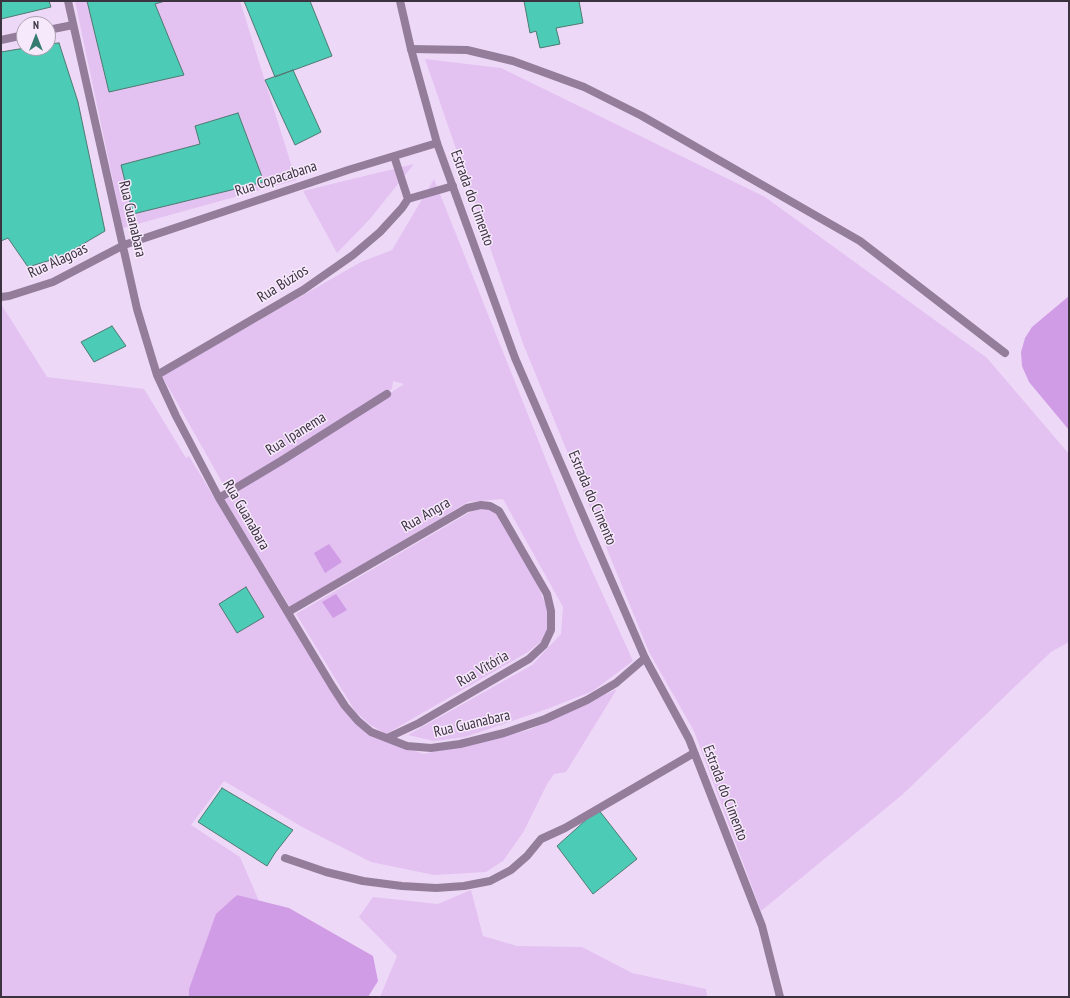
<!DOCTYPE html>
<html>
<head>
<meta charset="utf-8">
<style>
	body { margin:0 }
	#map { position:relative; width:1070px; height:998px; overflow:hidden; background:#eed8f7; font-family:"PT Sans Narrow",sans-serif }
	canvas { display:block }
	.frame { position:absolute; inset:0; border:2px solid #3b333f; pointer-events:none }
	.north { position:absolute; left:16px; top:16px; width:40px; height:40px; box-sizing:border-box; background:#f7e9fc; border:1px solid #aca0b0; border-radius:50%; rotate:0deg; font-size:11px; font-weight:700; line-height:16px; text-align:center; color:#3b333f }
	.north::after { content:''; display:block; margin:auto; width:14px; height:18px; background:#367b6f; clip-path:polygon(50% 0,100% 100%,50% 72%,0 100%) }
</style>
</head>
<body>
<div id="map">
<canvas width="1070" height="998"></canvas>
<div class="frame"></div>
<div class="north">N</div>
</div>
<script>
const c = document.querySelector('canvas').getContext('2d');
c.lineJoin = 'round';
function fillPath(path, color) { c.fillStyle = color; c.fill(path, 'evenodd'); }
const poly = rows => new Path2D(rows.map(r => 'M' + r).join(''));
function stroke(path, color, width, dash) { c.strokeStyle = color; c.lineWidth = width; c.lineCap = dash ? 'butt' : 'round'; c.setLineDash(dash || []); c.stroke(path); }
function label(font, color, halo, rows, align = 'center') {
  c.font = font + ' "PT Sans Narrow",sans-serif'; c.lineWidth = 3; c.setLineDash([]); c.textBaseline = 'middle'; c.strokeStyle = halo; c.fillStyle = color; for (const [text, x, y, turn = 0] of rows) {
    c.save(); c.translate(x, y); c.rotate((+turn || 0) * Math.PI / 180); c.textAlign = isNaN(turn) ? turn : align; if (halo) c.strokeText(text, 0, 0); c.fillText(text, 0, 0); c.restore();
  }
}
fillPath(poly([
	[75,1,240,1,296,180,123,228],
	[425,59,501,68,765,197,987,358,1069,454,1069,642,1051,652,902,795,761,911,694,731,649,652,524,346],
	[414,164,369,220,337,253,303,191],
	[434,179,578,540,633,661,593,691,547,709,465,737,434,741,408,735,532,665,561,634,563,607,503,499,468,502,290,607,224,499,280,465,404,384,393,381,392,389,227,491,162,376,361,262,392,250],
	[1,304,47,377,144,389,186,458,189,456,341,707,368,735,424,754,529,730,617,689,566,772,554,774,547,784,524,831,503,861,486,872,434,875,371,862,304,828,224,781,191,825,240,857,259,901,236,895,189,989,189,997,1,997],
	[490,508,503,519,537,584,546,606,549,621,544,639,528,652,386,734,369,724,355,711,296,614,472,511],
	[471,890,483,936,517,946,582,947,632,973,706,989,707,997,380,997,397,956,359,917,373,897,438,904]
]), '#e3c1f1');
fillPath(poly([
	[1069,296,1069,430,1029,382,1022,366,1021,352,1025,338,1032,327],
	[329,544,342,562,325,573,314,553],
	[336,594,347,610,333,618,322,602],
	[237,895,289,908,373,956,378,981,368,997,189,997,189,989,216,914]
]), '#d09ce5');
const building = poly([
	[1,1,49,1,51,7,1,19,1,1],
	[87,1,165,1,155,4,184,75,109,92,87,1],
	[244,1,310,1,332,56,275,77,244,1],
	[524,1,579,1,583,23,556,28,560,44,540,48,536,31,530,33,524,1],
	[59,43,78,102,105,231,61,257,28,267,8,238,1,241,1,52,25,48,48,48,48,44,59,43],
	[293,70,321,132,295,145,265,80,293,70],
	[238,113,264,182,133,214,121,165,200,144,195,126,238,113],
	[112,326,126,346,94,362,81,342,112,326],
	[246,587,264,617,237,633,219,604,246,587],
	[222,788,293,830,275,853,267,866,198,822,222,788],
	[598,809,637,859,593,894,557,846,598,809]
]);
fillPath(building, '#4ccbb7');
stroke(building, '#4f7970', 1);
stroke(poly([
	[411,49,467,50,513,61,584,87,642,116,860,241,1005,353],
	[285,858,326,872,363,881,402,886,436,888,464,886,490,881,511,870,527,856,541,839,565,828,694,753]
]), '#937d9b', 8);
stroke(poly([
	[68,1,137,309,157,375,176,416,219,498,332,686,345,706,358,721,371,732,407,746,431,748,460,744,504,733,545,719,587,700,616,683,645,658],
	[48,30,73,25],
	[1,40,24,35],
	[408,199,453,186],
	[1,297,9,296,53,282,124,245,348,170,437,143],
	[157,375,303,290,353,255,380,232,402,208,408,199,394,156],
	[219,498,281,461,387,394],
	[288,612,467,508,481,505,490,506,499,511,547,594,551,611,551,630,544,645,529,659,419,723,387,738]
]), '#937d9b', 8);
stroke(poly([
	[400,1,411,49,437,143,515,358,645,658,689,739,762,926,780,997]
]), '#937d9b', 8);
label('15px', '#3b333f', '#f7e9fc', [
	["Rua Copacabana",276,179,-18],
	["Estrada do Cimento",472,198,70],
	["Rua Guanabara",132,219,77],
	["Rua Alagoas",58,261,-25],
	["Rua Búzios",283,284,-32],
	["Rua Ipanema",296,434,-32],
	["Estrada do Cimento",592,498,67],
	["Rua Guanabara",246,515,60],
	["Rua Angra",426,515,-30],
	["Rua Vitória",483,669,-30],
	["Rua Guanabara",472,724,-13],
	["Estrada do Cimento",725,793,69]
]);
</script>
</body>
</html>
